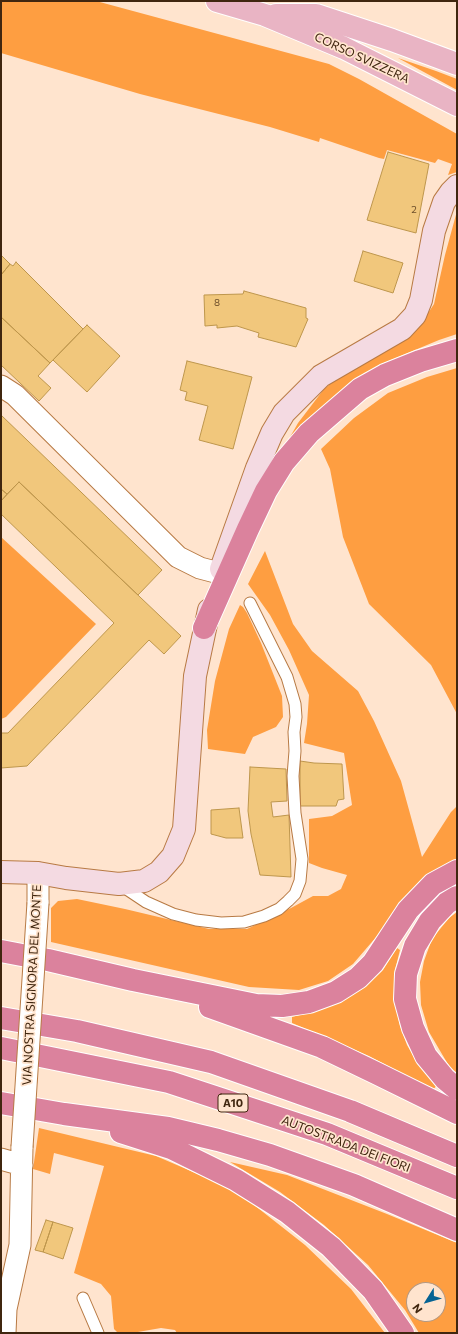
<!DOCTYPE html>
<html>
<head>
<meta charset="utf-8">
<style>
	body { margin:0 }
	#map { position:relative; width:458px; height:1334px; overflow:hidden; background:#ffe4ce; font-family:Commissioner,sans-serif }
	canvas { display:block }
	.frame { position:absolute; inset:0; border:2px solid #40260f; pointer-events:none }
	.north { position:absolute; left:406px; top:1282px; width:40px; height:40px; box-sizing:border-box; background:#ffe4ce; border:1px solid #b39882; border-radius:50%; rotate:233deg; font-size:11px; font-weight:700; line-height:16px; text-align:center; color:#40260f }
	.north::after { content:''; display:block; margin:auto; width:14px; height:18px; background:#066393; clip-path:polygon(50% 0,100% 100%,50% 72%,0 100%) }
</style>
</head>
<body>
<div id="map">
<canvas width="458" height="1334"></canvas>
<div class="frame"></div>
<div class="north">N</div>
</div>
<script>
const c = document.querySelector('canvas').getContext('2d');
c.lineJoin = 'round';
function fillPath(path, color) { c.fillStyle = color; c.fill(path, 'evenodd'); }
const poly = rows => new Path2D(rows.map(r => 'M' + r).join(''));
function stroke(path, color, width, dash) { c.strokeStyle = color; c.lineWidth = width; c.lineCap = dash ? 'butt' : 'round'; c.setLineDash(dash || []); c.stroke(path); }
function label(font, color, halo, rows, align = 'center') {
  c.font = font + ' Commissioner,sans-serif'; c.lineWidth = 3.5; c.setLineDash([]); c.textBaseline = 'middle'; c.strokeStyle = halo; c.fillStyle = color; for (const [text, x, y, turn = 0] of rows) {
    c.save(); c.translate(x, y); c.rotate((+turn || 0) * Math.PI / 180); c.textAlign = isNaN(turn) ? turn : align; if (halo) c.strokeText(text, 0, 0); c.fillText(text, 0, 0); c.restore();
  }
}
fillPath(poly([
	[1,1,96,1,329,64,359,79,457,134,457,172,448,175,452,164,438,159,435,163,387,150,384,159,379,158,320,138,319,142,270,127,140,94,1,53],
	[398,58,436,71,457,79,457,90],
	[457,211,457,334,439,340,379,365,337,398,277,460,298,423,324,389,353,366,419,327,434,304,445,255],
	[457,368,457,714,431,665,369,604,343,537,330,469,321,449,354,418,388,393,427,377],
	[1,537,96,624,6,717,1,719],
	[265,551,293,624,312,651,358,691,374,721,401,781,422,857,451,812,457,806,457,859,444,865,414,888,377,936,353,964,328,981,299,990,249,987,51,942,51,908,58,901,77,899,125,909,209,929,247,929,291,908,313,896,328,896,341,889,347,875,322,868,309,863,309,819,332,816,352,805,344,753,304,743,307,724,309,695,289,650,270,615,248,584],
	[240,605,243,607,247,613,261,643,282,696,283,717,276,727,253,737,245,754,208,749,207,730,215,681,229,629],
	[457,912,457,1073,449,1066,429,1032,421,1005,420,982,424,961,432,939,449,918],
	[397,948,400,950,395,970,395,988,396,1007,400,1026,407,1045,417,1062,437,1085,433,1090,369,1056,292,1023,292,1017,320,1010,343,1000,362,989,383,970],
	[39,1128,156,1156,235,1190,305,1245,351,1289,385,1333,177,1333,175,1330,161,1328,132,1333,118,1333,114,1329,111,1296,101,1284,74,1273,104,1166,54,1153,50,1174,33,1169],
	[230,1162,287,1175,387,1214,457,1243,457,1333,419,1333,405,1310,368,1265,324,1225,280,1192],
	[414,1290,438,1290,438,1314,414,1314]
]), '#fe9e41');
const building = poly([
	[388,152,429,164,416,233,367,220,388,152],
	[363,251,403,263,393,293,354,281,363,251],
	[1,255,10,264,1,275,1,255],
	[16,262,83,329,50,363,1,317,1,275,10,264,13,266,16,262],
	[244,291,306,308,306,318,308,319,296,347,258,337,259,333,237,326,217,328,217,325,205,326,204,295,243,294,244,291],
	[1,317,50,363,38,376,51,388,39,401,1,365,1,317],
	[87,325,120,356,87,392,53,360,87,325],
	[187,361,252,377,233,449,199,440,208,406,185,400,187,392,180,390,187,361],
	[1,415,162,570,138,595,19,482,7,494,1,489,1,415],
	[19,482,181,636,164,654,149,640,27,766,1,768,1,733,8,733,114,623,1,514,1,501,19,482],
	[1,489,7,494,1,501,1,489],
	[300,761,314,763,342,764,344,799,338,800,336,806,300,806,300,761],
	[250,767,286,769,287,801,271,802,273,817,289,815,291,877,260,875,251,834,248,811,250,767],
	[239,808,243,838,226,838,211,834,211,810,239,808],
	[46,1220,53,1222,43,1252,35,1250,46,1220],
	[53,1222,73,1228,63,1259,43,1252,53,1222]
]);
fillPath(building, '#f1c77c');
stroke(building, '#be964c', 1);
const lane = poly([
	[122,886,146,902,173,914,196,920,221,923,244,922,264,916,279,909,288,901,295,894,300,881,302,859,295,813,293,776,295,751,294,732,296,717,295,704,287,677,250,603],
	[83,1298,98,1333]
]);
const street = poly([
	[1,386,15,395,178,557,200,568,219,573],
	[38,903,38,873],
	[1,1159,22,1165],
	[5,1333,6,1309,20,1245,22,1147]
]);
const secondary = poly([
	[221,569,257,468,272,433,284,413,321,376,402,329,415,315,421,300,434,231,444,202,451,192,457,186],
	[1,872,38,873,66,878,119,884,144,881,159,872,173,856,184,829,195,676,209,610]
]);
const primary = poly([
	[217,1,265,15,344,48,457,105],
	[276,15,316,15,392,40,457,64]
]);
const highway = poly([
	[204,628,248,529,266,491,284,462,309,433,360,389,385,375,420,361,457,350],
	[457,897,447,903,430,921,415,946,406,974,405,999,413,1028,426,1056,445,1079,457,1089],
	[1,951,48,960,133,980,256,1005,282,1006,309,1002,336,992,358,978,373,963,408,910,433,884,457,871],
	[210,1007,322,1047,376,1073,457,1113],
	[1,1018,77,1031,211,1062,350,1111,457,1156],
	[1,1048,169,1082,327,1134,457,1188],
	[1,1103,64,1114,168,1128,218,1140,270,1155,354,1185,457,1230],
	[121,1132,171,1148,236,1180,287,1212,331,1247,373,1290,403,1333]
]);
stroke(lane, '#b87a44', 13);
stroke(street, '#b87a44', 23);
stroke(secondary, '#b87a44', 24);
stroke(primary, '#fff', 24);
stroke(highway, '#fff', 24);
stroke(lane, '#fff', 11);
stroke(street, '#fff', 21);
stroke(secondary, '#f4dae2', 22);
stroke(primary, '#e9b4c4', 22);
stroke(highway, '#db829d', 22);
const streetBridge = poly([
	[22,1147,38,903]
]);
stroke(streetBridge, '#b87a44', 23, []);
stroke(streetBridge, '#fff', 21);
label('10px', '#6c4e2a', null, [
	["2",414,210],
	["8",217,303]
]);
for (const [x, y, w] of [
	[233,1103,30]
]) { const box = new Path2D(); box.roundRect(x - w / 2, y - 9, w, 18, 3); c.fillStyle = '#ffe4ce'; c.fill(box); stroke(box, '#40260f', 1); }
label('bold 11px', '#40260f', null, [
	["A10",233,1103]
]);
label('12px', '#40260f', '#ffe4ce', [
	["CORSO SVIZZERA",362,58,25],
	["VIA NOSTRA SIGNORA DEL MONTE",32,985,-87],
	["AUTOSTRADA DEI FIORI",346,1144,21]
]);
</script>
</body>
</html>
